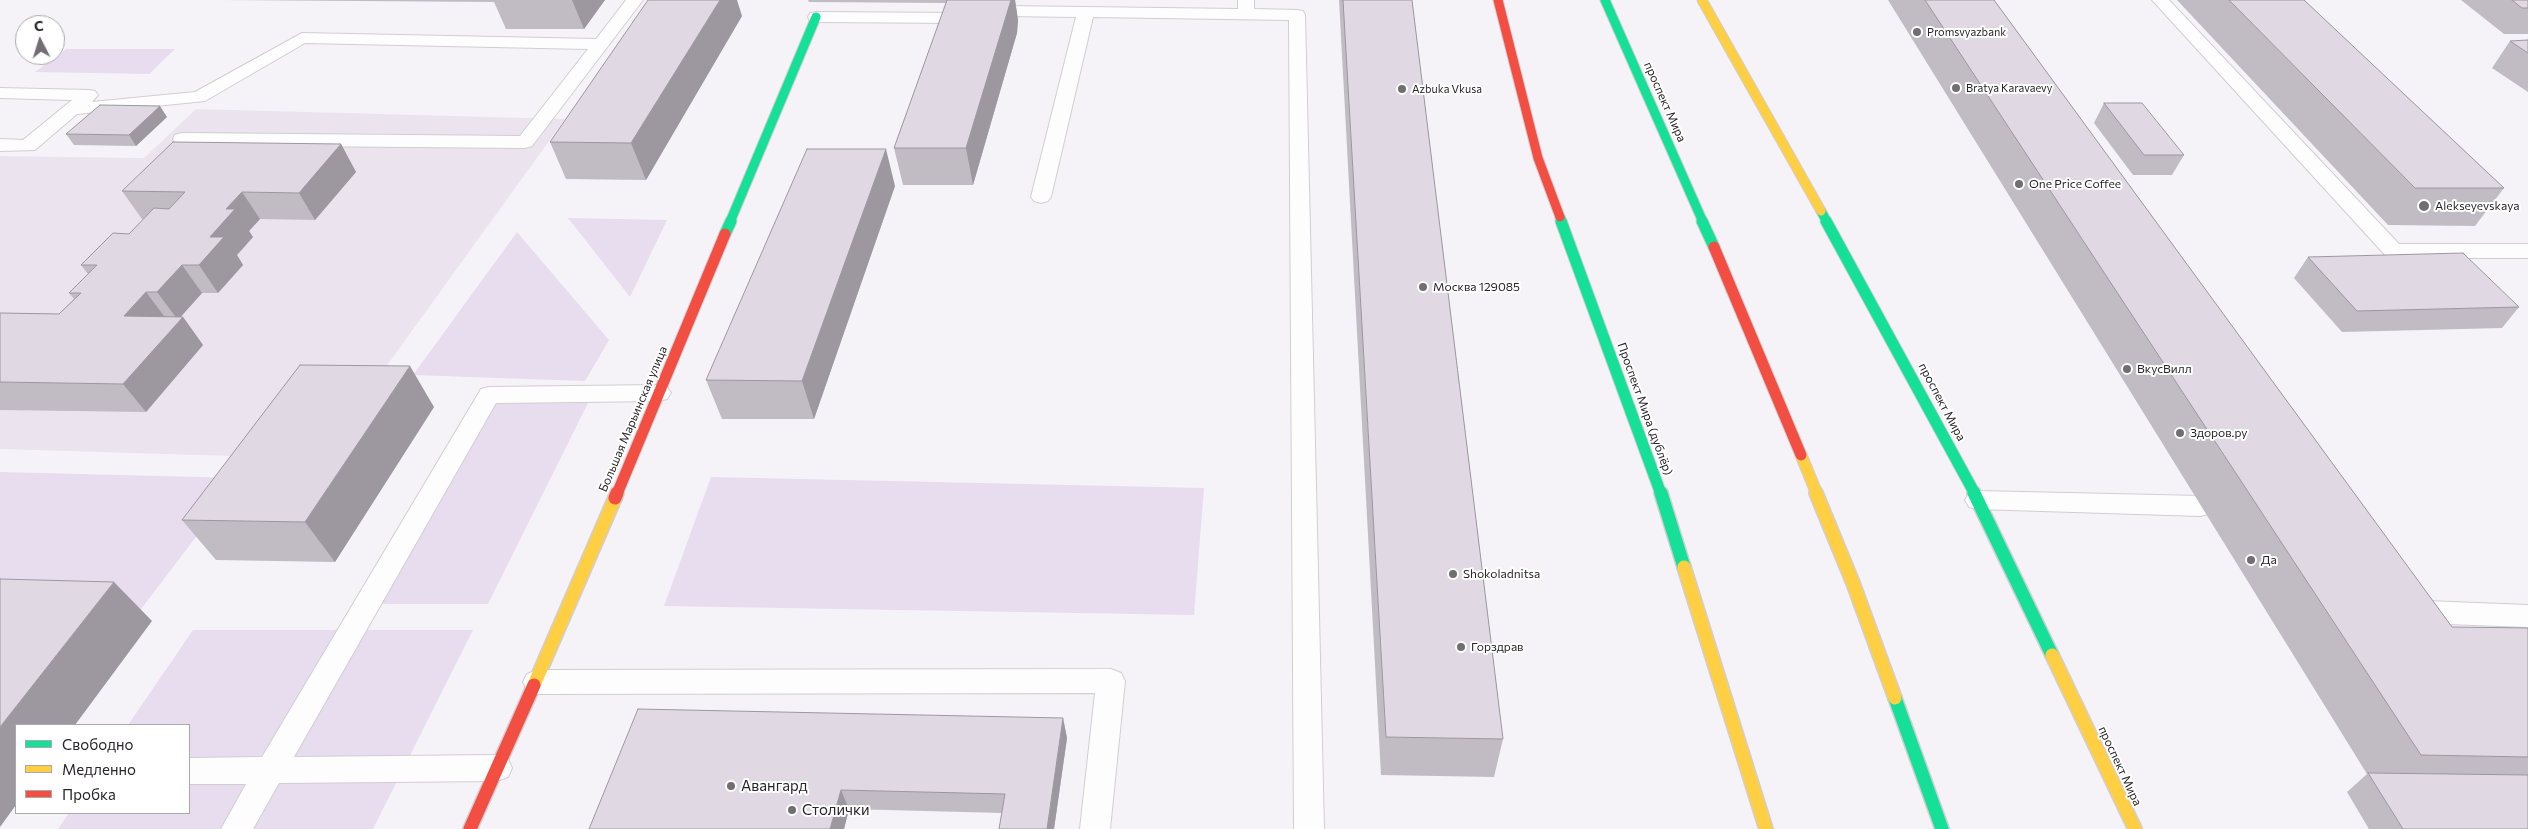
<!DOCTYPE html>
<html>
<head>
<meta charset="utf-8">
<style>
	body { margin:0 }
	#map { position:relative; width:2528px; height:829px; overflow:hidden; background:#f6f3f8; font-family:Commissioner,sans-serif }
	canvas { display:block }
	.legend { position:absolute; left:15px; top:724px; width:175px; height:90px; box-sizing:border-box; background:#fff; border:1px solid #a9a8aa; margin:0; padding:6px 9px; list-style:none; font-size:15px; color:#29262a }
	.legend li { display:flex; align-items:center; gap:10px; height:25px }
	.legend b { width:25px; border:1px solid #a9a8aa }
	.north { position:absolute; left:15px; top:15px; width:50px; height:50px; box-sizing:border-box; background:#fff; border:1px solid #a9a8aa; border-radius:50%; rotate:355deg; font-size:14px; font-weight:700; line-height:20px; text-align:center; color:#29262a }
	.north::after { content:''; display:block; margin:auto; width:18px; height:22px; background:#716e72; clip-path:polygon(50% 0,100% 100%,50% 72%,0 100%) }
</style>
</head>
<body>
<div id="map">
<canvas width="2528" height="829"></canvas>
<ul class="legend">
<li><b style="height:6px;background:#16e098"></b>Свободно</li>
<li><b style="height:6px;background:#ffcf43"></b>Медленно</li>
<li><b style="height:6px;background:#f24e42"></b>Пробка</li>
</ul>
<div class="north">С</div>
</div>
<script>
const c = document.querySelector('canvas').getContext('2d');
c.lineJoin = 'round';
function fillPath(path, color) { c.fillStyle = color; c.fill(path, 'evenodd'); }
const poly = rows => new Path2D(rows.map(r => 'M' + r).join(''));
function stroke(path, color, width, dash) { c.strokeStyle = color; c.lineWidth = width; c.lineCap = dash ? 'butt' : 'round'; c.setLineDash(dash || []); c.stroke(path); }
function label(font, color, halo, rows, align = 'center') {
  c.font = font + ' Commissioner,sans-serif'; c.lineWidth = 4; c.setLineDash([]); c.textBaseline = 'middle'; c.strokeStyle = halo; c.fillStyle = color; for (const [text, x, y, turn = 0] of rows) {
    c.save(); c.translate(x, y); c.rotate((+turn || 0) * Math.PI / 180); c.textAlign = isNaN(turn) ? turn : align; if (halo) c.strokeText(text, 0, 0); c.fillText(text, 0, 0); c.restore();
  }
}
fillPath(poly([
	[196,109,565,119,380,375,264,457,0,449,0,156,144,158]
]), '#ebe4ef');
fillPath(poly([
	[66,49,175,49,149,74,35,72],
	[568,218,667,220,630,297],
	[517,232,609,340,585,381,413,375],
	[493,395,592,395,488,604,373,604],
	[0,472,241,478,135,617,0,638],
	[711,477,1204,488,1194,615,664,606],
	[193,630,473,630,373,829,58,829,69,813,189,813,189,725,128,725]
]), '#e8dcef');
const lane = poly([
	[626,0,643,0,532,146,525,148,182,145,175,143,173,139,175,135,182,133,520,136,588,49,305,43,205,101,77,114,35,150,0,151,0,139,23,140,72,100,0,98,0,88,89,90,95,91,98,95,92,102,195,92,302,33,596,39,626,0],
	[1238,0,1254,0,1254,9,1297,10,1303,11,1305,15,1324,829,1294,829,1289,20,1093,17,1051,197,1048,201,1041,203,1034,201,1031,197,1076,17,1006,16,960,23,816,22,810,21,808,17,810,13,816,12,960,13,1006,6,1238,9,1238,0],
	[2152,0,2169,0,2399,244,2528,244,2528,258,2393,258,2386,256,2152,0],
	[659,385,667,387,671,393,667,399,659,401,496,403,294,757,497,755,508,759,512,768,508,777,497,781,279,783,253,829,221,829,246,784,189,784,189,758,262,757,481,389,489,387,659,385],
	[1978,491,2201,496,2210,499,2214,506,2210,513,2201,516,1978,509,1969,507,1965,500,1969,493,1978,491],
	[2414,593,2424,596,2427,601,2528,605,2528,627,2420,623,2410,620,2400,604,2404,596,2414,593],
	[1111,669,1121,673,1125,681,1110,829,1080,829,1095,693,537,694,527,690,523,682,527,674,537,670,1111,669]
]);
const fastFar2 = poly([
	[1605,0,1703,222],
	[1821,211,1827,222],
	[1560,217,1562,222],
	[730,222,816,17]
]);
const fastFar1 = poly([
	[1561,221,1661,494],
	[1702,221,1714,247],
	[1826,221,1975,494],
	[725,234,731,221]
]);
const fast = poly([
	[1661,493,1684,567],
	[1974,493,2052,655],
	[1895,698,1942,829]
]);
const slowFar2 = poly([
	[1702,0,1821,211]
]);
const slowFar1 = poly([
	[1801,455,1817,494]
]);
const slow = poly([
	[1816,493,1853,583,1895,698],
	[1684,567,1766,829],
	[2052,655,2135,829],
	[534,685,615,498]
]);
const jamFar2 = poly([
	[1498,0,1538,158,1560,217]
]);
const jamFar1 = poly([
	[1714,247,1801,455],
	[617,494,725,234]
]);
const jam = poly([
	[615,498,617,493],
	[470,829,534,685]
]);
stroke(lane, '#d1ced2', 2);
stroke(fastFar2, '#d1ced2', 11);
stroke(fastFar1, '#d1ced2', 13);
stroke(fast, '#d1ced2', 16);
stroke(slowFar2, '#d1ced2', 11);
stroke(slowFar1, '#d1ced2', 13);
stroke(slow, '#d1ced2', 16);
stroke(jamFar2, '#d1ced2', 11);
stroke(jamFar1, '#d1ced2', 13);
stroke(jam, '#d1ced2', 16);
fillPath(lane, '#fefdfe');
stroke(fastFar2, '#16e098', 9);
stroke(fastFar1, '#16e098', 11);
stroke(fast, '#16e098', 13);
stroke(slowFar2, '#ffcf43', 9);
stroke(slowFar1, '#ffcf43', 11);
stroke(slow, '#ffcf43', 13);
stroke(jamFar2, '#f24e42', 9);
stroke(jamFar1, '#f24e42', 11);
stroke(jam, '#f24e42', 13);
fillPath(poly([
	[223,0,605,0,584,29,506,29,494,2],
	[808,0,1015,0,1018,20,1017,33,973,185,903,185,894,148,946,3,809,2],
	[1339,0,1412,0,1503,739,1494,777,1381,775],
	[1888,0,1994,0,2452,627,2528,628,2528,829,2369,829,2347,792,2367,774],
	[2177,0,2304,0,2504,188,2475,226,2388,225],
	[2461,0,2528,0,2528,34,2504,34],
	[742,16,646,180,566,179,550,142],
	[2528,40,2528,92,2492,68,2510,41],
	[2104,103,2184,155,2172,175,2133,175,2094,123],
	[167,117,136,146,74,145,66,134],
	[341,144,356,172,315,220,260,219,249,231,253,237,237,255,243,265,218,293,202,293,180,317,183,317,203,345,146,412,0,410,0,313,59,314,74,299,69,293,88,274,81,265,129,234,144,219,142,219,122,191],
	[895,186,814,419,722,419,706,380],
	[2308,257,2519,307,2502,328,2342,332,2294,278],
	[434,407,335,562,216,560,182,520],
	[1063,718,1067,738,1054,829,999,829,1002,813,849,809,844,829,589,829]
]), '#c1bbc4');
fillPath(poly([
	[572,0,605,0,584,29],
	[720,0,737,0,742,16,646,180,631,143],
	[1011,0,1015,0,1018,20,1017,33,973,185,966,148],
	[160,106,167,117,136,146,129,135],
	[341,144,356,172,315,220,299,193],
	[886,149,895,186,814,419,802,381],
	[242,192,260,219,249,231,253,237,237,255,243,265,218,293,199,265,210,237,226,209],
	[182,265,202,293,178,320,157,292],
	[146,292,167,320,124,316],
	[183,317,203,345,146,412,123,384],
	[410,366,434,407,335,562,305,522],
	[114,582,152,621,75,725,16,725,16,805,0,827,0,727],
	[1063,718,1067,738,1054,829,1047,829],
	[841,790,849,809,844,829,830,829]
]), '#9d98a0');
const building = poly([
	[648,0,720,0,631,143,550,142,648,0],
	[947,0,1011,0,966,148,894,148,947,0],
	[1343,0,1412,0,1503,739,1386,737,1343,0],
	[1925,0,1994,0,2452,627,2528,628,2528,757,2421,755,1925,0],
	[2229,0,2304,0,2504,188,2415,188,2229,0],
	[2512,0,2528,0,2528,8,2522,8,2512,0],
	[2528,40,2528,53,2510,41,2528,40],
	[2104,103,2142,103,2184,155,2144,155,2104,103],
	[100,105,160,106,129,135,66,134,100,105],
	[173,142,341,144,299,193,242,192,226,209,235,209,210,237,224,237,199,265,182,265,157,292,146,292,124,316,183,317,123,384,0,382,0,313,59,314,81,293,69,293,97,265,81,265,113,233,129,234,154,208,169,209,185,192,122,191,173,142],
	[807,149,886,149,802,381,706,380,807,149],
	[2463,253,2519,307,2357,311,2308,257,2463,253],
	[300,365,410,366,305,522,182,520,300,365],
	[0,579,114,582,0,727,0,579],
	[638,709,1063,718,1047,829,999,829,1005,794,841,790,830,829,589,829,638,709],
	[2368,773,2528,775,2528,829,2403,829,2368,773]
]);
fillPath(building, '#e0d9e4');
stroke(building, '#9d98a0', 1);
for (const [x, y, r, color] of [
	[1917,32,5,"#716e72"],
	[1956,88,5,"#716e72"],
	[1402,89,5,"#716e72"],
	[2019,184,5,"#716e72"],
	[2424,206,6,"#716e72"],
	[1423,287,5,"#716e72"],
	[2127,369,5,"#716e72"],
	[2180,433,5,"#716e72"],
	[2251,560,5,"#716e72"],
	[1453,574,5,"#716e72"],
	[1461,647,5,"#716e72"],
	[731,786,5,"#716e72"],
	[792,810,5,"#716e72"]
]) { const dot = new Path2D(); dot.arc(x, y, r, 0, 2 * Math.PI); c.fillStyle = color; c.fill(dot); stroke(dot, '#fff', 2); }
label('11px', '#29262a', '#fff', [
	["Promsvyazbank",1927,32],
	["Bratya Karavaevy",1966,88],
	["Azbuka Vkusa",1412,89]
], 'left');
label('12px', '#29262a', '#fff', [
	["проспект Мира",1665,102,66],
	["проспект Мира",1942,402,62],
	["Проспект Мира (дублёр)",1645,409,70],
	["Большая Марьинская улица",633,419,-67],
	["проспект Мира",2120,766,65]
]);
label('12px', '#29262a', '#fff', [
	["One Price Coffee",2029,184],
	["Alekseyevskaya",2435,206],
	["Москва 129085",1433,287],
	["ВкусВилл",2137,369],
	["Здоров.ру",2190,433],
	["Да",2261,560],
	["Shokoladnitsa",1463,574],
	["Горздрав",1471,647]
], 'left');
label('15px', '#29262a', '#fff', [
	["Авангард",741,786],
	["Столички",802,810]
], 'left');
</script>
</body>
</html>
